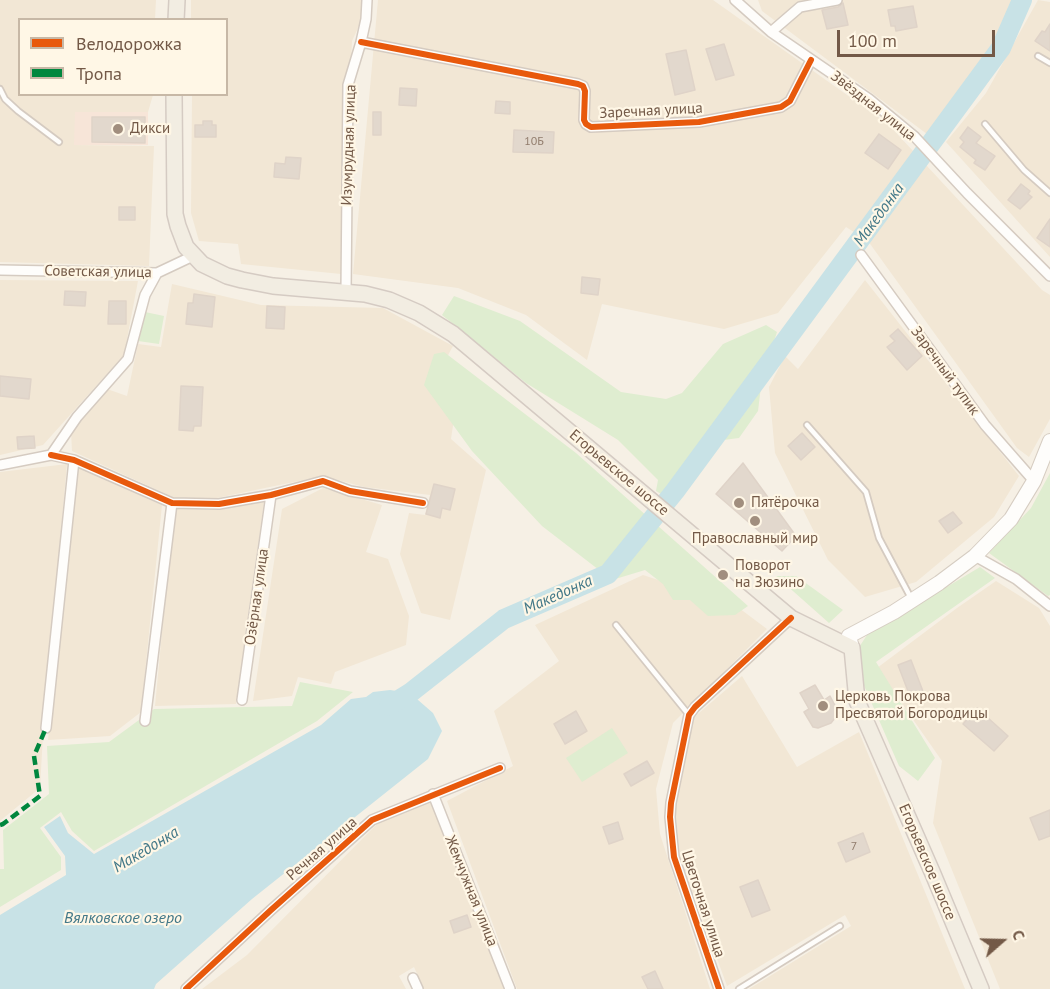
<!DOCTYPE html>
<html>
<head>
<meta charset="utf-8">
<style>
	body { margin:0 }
	#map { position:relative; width:1050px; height:989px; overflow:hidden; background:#f6f0e5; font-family:"PT Sans",sans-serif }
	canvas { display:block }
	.legend { position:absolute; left:18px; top:18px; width:210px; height:78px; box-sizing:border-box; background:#fff7e6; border:2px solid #c7b8a6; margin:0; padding:8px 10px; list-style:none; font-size:18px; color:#735947 }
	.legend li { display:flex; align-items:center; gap:12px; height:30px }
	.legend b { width:30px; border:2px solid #c7b8a6 }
	.north { position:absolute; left:972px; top:911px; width:60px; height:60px; -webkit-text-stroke:4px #fff7e6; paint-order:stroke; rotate:70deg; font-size:16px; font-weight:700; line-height:24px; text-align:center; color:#735947 }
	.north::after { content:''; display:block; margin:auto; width:21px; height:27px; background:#735947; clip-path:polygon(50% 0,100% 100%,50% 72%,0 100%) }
	.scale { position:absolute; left:837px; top:30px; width:158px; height:27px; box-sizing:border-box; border:3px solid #735947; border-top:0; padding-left:8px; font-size:18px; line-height:21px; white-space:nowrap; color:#735947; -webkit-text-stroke:4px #fff7e6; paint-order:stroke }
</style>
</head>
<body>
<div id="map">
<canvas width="1050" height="989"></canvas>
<ul class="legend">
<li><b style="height:8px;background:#e8590c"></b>Велодорожка</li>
<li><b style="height:8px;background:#00873e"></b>Тропа</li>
</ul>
<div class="north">С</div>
<div class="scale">100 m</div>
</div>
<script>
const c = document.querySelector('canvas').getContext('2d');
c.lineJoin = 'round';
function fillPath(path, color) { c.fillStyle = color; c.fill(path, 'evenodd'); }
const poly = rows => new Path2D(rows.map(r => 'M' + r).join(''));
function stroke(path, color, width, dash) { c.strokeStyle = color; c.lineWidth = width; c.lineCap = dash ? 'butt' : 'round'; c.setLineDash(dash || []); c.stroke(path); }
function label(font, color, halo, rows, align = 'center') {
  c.font = font + ' "PT Sans",sans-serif'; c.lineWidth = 4.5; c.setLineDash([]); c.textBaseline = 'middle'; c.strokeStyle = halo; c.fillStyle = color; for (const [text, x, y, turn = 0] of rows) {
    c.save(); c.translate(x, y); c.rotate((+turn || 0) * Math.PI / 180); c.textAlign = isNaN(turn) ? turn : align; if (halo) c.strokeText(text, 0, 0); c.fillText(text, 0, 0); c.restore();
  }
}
fillPath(poly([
	[0,0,156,0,155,19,20,20,20,94,153,95,148,112,75,112,75,145,154,146,149,266,0,262],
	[191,0,371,0,352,41,341,274,241,264,238,244,199,241,191,213,192,95,226,94,226,20,191,20],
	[378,0,713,0,888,124,1042,290,1050,295,1050,419,1029,457,1017,448,868,241,846,227,778,313,724,329,602,304,587,360,526,315,458,288,353,274],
	[758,0,1017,0,1005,31,931,137,762,11],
	[1038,0,1050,2,1050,257,946,142,986,93],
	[0,280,138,281,124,355,43,445,0,455],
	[865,280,1019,476,994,517,916,582,865,597,828,560,775,453,769,387,785,356,798,369],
	[172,284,261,305,383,308,453,346,429,390,454,419,451,439,486,470,450,620,421,613,400,554,409,513,425,515,430,495,364,487,323,476,212,499,175,498,72,451,71,432,107,389,127,396,138,344,161,347],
	[67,464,44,717,40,788,0,821,0,472],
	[78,467,162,505,141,712,110,736,48,740],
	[323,488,382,505,366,552,388,559,409,616,406,645,335,672,331,684,298,677,292,696,253,701,282,509],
	[264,502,236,704,155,706,174,507,216,510],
	[643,575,735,605,767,629,673,723,656,789,660,834,710,989,517,989,447,801,513,766,494,711,559,661,535,625],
	[996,581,1039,608,1050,626,1050,989,1000,989,933,823,942,761,877,668,957,608],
	[742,676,797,767,859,732,965,989,749,989,851,926,845,915,727,986,680,857,675,807,692,719],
	[432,801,505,989,424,989,414,967,399,976,406,989,202,989,247,955,378,823]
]), '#f2e7d5');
fillPath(poly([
	[75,112,148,112,148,145,74,145]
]), '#f7e5d8');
fillPath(poly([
	[454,296,520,321,621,392,666,399,682,393,723,344,766,325,777,332,762,378,758,411,739,438,700,443,663,495,656,491,658,480,618,440,526,383,442,315],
	[145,312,164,316,159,344,138,341],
	[444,352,576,453,748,606,735,615,708,616,690,600,673,600,663,584,645,570,612,580,542,526,472,451,424,385,434,354],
	[1050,473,1050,595,1048,596,989,553,1031,508],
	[980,567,995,578,876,662,935,758,918,781,899,766,852,658,867,635],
	[776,576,796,576,843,610,829,623],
	[300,682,353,692,317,721,94,851,72,831,61,812,40,828,61,857,61,870,0,907,0,869,4,869,3,830,49,794,47,746,109,742,154,709,292,706],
	[612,728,628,753,582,782,566,758]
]), '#dfedd0');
fillPath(poly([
	[390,690,410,693,433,713,442,731,428,759,252,899,156,984,154,989,0,989,0,915,66,875,65,856,44,827,60,816,68,833,94,854,321,725,351,699,366,697,373,692]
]), '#c8e2e6');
stroke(poly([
	[389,706,410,693,504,619,608,574,675,491,1001,48,1022,0]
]), '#c8e2e6', 20);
const building = poly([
	[843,3,848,25,827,29,822,10,838,7,843,3],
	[913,6,917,27,896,31,895,26,891,26,888,10,913,6],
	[1050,24,1050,51,1035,41,1042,31,1045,32,1050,24],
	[724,44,734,75,716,80,706,49,724,44],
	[686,50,695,90,675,95,666,54,686,50],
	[400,88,417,89,416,106,399,105,400,88],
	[496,101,510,102,510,114,495,113,496,101],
	[373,112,381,112,381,135,373,135,373,112],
	[92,117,145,117,145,143,92,142,92,117],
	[203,121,212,121,212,125,216,125,216,137,195,137,195,125,203,125,203,121],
	[968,127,981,137,976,143,995,156,985,170,974,163,976,160,960,147,964,142,960,138,968,127],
	[514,130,554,132,553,153,513,152,514,130],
	[879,134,901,150,888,169,865,153,879,134],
	[286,157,301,158,299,179,274,177,275,163,285,164,286,157],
	[1021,184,1030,191,1028,194,1032,197,1020,209,1008,200,1021,184],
	[119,207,135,207,135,220,119,220,119,207],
	[1050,219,1050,247,1037,238,1050,219],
	[582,277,600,279,598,295,581,293,582,277],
	[65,291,86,292,85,306,64,305,65,291],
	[194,294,215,297,212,327,186,324,188,303,193,303,194,294],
	[109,301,126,301,126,324,108,324,109,301],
	[267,306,285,307,284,329,266,328,267,306],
	[898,329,922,356,907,370,887,347,895,341,890,336,898,329],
	[0,376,31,379,29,399,0,396,0,376],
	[181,386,203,387,201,426,194,426,193,431,179,430,181,386],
	[802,433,815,447,801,460,788,446,802,433],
	[34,436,35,448,18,449,17,437,34,436],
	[743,463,796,536,782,551,716,494,743,463],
	[434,484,455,489,450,510,442,508,440,518,426,514,434,484],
	[953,512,962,523,948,533,939,521,953,512],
	[911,660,924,694,911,699,898,665,911,660],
	[815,685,824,700,830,696,839,713,831,723,818,728,813,727,804,712,809,709,800,693,815,685],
	[977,708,1008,736,994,751,963,724,977,708],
	[576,711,587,731,565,744,554,724,576,711],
	[647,761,654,773,631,786,624,774,647,761],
	[1050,810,1050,836,1039,840,1030,818,1050,810],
	[618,822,623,839,609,844,603,827,618,822],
	[863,833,870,852,846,862,838,843,863,833],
	[758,880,770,910,752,917,740,887,758,880],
	[467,915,471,927,454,933,450,921,467,915],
	[655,971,663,989,648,989,642,977,655,971]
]);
fillPath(building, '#e2d8cd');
stroke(building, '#dfd3c8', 1.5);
const service = poly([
	[1038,56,1050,63],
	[0,89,5,99,18,111,59,142],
	[985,124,1024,170,1050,193],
	[807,425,866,492,879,538,912,600],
	[616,625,689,715],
	[739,989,840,926]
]);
const minor = poly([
	[735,0,771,32,869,99,915,137,967,193,1050,276],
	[771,32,800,7,837,0],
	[361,42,578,84,583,86,585,91,584,120,586,124,591,127,699,122,781,107,790,101,811,60],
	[861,255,985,425,1034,481],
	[0,270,157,273,193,256],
	[346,291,348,85,361,42,366,19,367,0],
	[51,455,74,460,172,503,219,504,271,495,323,481,350,491,423,503],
	[0,465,51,455,77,417,128,359,145,295,157,273],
	[975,556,1016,579,1050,606],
	[242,700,271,495],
	[145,721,172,503],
	[46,728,74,460],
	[433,794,510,989],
	[413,978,418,989],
	[186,989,271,910,372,820,500,768],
	[719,989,674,857,670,817,671,803,689,715,695,707,791,618]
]);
const secondary = poly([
	[852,648,849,636,894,612,939,583,975,556,1011,519,1034,481,1050,441]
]);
const primary = poly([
	[176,20,177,0],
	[174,94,175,214,178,226,186,247,202,264,227,276,242,280,273,286,365,294,389,300,419,313,453,334,791,618,852,648,857,701,933,874,981,989]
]);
stroke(service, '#d5cbc1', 8);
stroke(minor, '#d5cbc1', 12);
stroke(secondary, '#d6cdc2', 16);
stroke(primary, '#d5cbc3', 18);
stroke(service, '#fefdfb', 4.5);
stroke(minor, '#fefdfb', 9);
stroke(secondary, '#fefdfb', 14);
stroke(primary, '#f2ede2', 15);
stroke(poly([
	[0,825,3,824,40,796,34,756,46,728]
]), '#00873e', 4.5, [9, 4.5]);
stroke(poly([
	[361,42,578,84,583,86,585,91,584,120,586,124,591,127,699,122,781,107,790,101,811,60],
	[51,455,74,460,172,503,219,504,271,495,323,481,350,491,423,503],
	[186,989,271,910,372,820,500,768],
	[719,989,674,857,670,817,671,803,689,715,695,707,791,618]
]), '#e8590c', 6);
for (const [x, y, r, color] of [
	[118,129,6,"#a18e7e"],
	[739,503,6,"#a18e7e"],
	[755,521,6,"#a18e7e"],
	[723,575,6,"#a18e7e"],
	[823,706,6,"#a18e7e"]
]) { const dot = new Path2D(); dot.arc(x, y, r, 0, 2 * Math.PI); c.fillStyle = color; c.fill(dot); stroke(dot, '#fff7e6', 2); }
label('12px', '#907b6b', null, [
	["10Б",534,142],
	["7",854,847]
]);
label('15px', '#735947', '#fff7e6', [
	["Звёздная улица",873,106,38],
	["Заречная улица",651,111,-3],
	["Изумрудная улица",349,145,-88],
	["Советская улица",98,272,1],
	["Заречный тупик",945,371,54],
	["Егорьевское шоссе",619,473,40],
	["Озёрная улица",257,597,-82],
	["Речная улица",322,849,-41],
	["Егорьевское шоссе",927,862,67],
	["Жемчужная улица",471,891,68],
	["Цветочная улица",703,904,72]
]);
label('15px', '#735947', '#fff7e6', [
	["Дикси",130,129],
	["Пятёрочка",751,503],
	["Православный мир",755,539,"center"],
	["Поворот",735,566],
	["на Зюзино",735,583],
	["Церковь Покрова",835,697],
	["Пресвятой Богородицы",835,714]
], 'left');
label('italic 16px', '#417787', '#fff7e6', [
	["Македонка",879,215,-54],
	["Македонка",558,595,-24],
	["Македонка",146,850,-31],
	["Вялковское озеро",123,918]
]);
</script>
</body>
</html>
